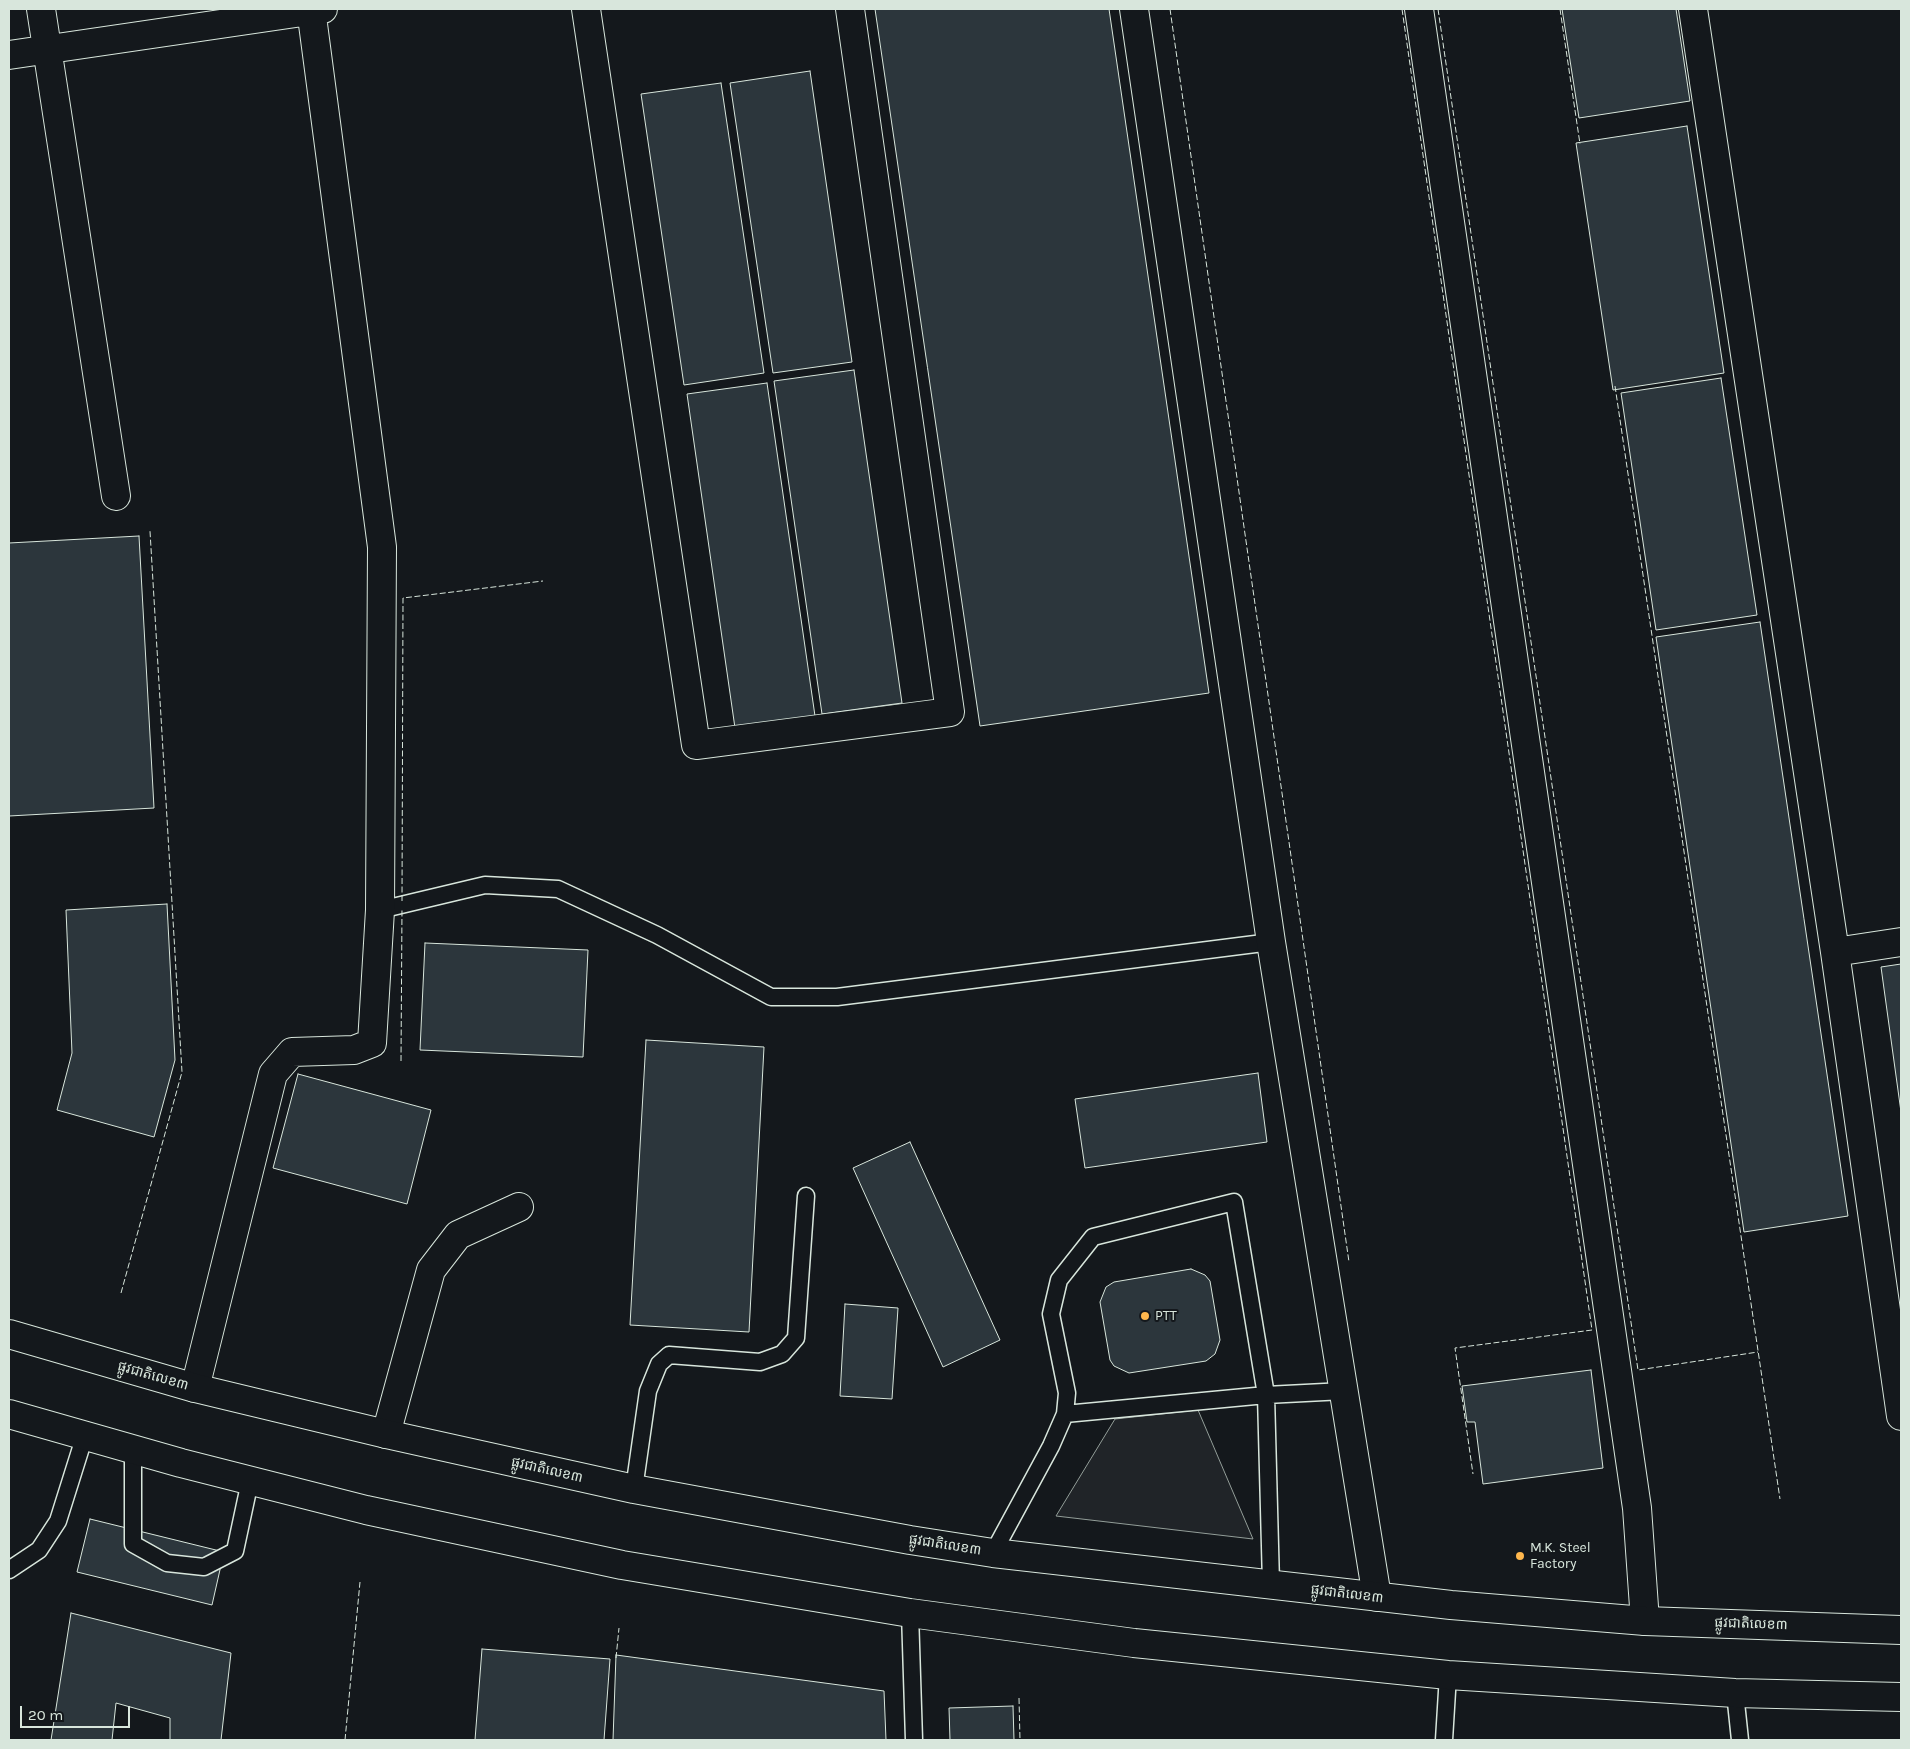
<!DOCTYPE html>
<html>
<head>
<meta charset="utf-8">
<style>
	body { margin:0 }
	#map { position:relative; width:1910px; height:1749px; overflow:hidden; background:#14181c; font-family:Karla,sans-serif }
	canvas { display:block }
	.frame { position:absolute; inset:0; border:10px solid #d8e6dc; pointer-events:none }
	.scale { position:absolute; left:20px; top:1706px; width:110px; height:22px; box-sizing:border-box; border:2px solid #d8e6dc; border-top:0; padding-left:6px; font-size:15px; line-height:18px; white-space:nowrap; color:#d8e6dc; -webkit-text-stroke:4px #14181c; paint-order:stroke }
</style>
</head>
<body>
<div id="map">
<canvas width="1910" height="1749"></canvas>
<div class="frame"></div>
<div class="scale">20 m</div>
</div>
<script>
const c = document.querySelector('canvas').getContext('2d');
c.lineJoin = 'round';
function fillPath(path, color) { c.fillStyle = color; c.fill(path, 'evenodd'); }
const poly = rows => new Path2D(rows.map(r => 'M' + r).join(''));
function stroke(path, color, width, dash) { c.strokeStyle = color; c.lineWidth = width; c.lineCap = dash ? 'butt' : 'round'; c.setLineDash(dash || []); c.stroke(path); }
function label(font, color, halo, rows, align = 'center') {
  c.font = font + ' Karla,"Noto Sans Khmer",sans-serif'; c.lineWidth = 4; c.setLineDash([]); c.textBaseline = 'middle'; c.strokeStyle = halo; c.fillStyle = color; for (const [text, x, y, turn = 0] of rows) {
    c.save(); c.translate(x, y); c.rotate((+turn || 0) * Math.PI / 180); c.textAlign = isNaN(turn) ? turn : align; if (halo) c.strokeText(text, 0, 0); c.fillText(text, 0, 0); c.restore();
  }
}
const green = poly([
	[1198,1410,1253,1539,1056,1516,1115,1419,1198,1410]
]);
fillPath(green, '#202428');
stroke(green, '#939e99', 1);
const building = poly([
	[875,9,1109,9,1209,693,980,726,875,9],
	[1562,9,1676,9,1690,101,1579,118,1562,9],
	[810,71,852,362,773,373,730,83,810,71],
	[721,83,764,373,684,385,641,94,721,83],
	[1687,126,1724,373,1613,390,1576,143,1687,126],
	[854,370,902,703,822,714,774,381,854,370],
	[1721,378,1757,615,1656,630,1621,393,1721,378],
	[767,383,815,716,735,728,687,394,767,383],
	[139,536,154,808,9,816,9,543,139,536],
	[1760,622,1848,1216,1744,1232,1656,637,1760,622],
	[167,904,175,1060,154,1137,57,1110,72,1053,66,910,167,904],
	[425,943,588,950,583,1057,420,1050,425,943],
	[1901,964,1901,1112,1881,967,1901,964],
	[646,1040,764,1047,749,1332,630,1325,646,1040],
	[1258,1073,1267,1142,1085,1168,1075,1099,1258,1073],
	[298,1074,431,1110,407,1204,273,1168,298,1074],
	[910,1142,1000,1340,943,1367,853,1168,910,1142],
	[1191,1269,1205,1275,1210,1281,1220,1340,1215,1354,1206,1361,1129,1373,1114,1366,1110,1360,1100,1302,1106,1287,1114,1282,1191,1269],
	[845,1304,898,1308,892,1399,840,1396,845,1304],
	[1591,1370,1603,1468,1483,1484,1475,1422,1467,1422,1462,1386,1591,1370],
	[90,1519,224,1552,212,1605,77,1572,90,1519],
	[71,1613,231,1653,221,1740,170,1740,170,1718,116,1703,112,1740,51,1740,71,1613],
	[482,1649,610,1659,604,1740,475,1740,482,1649],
	[616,1655,884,1691,886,1740,613,1740,616,1655],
	[1013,1706,1014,1740,950,1740,949,1708,1013,1706]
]);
fillPath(building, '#2c363c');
stroke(building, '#d8e6dc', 1);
const service = poly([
	[380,910,485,885,558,889,657,935,771,997,837,997,1271,942],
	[1065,1414,1266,1395,1344,1391],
	[133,1450,133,1544,167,1563,204,1567,235,1551,250,1481],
	[634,1489,648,1391,659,1364,669,1355,760,1362,782,1354,796,1338,806,1196],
	[993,1553,1051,1446,1065,1414,1067,1393,1051,1314,1059,1280,1093,1237,1234,1202,1266,1395,1271,1584],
	[9,1570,39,1550,58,1521,85,1435],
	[910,1613,914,1740],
	[1735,1693,1740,1740],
	[1444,1740,1448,1675]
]);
const minor = poly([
	[41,9,116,496],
	[586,9,696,745,950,712,850,9],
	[1134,9,1271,942,1377,1597],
	[1419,9,1637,1508,1645,1621],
	[1693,9,1835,952,1901,1416],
	[9,55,323,9],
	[1835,952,1901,942],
	[195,1388,273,1074,292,1052,354,1050,372,1043,380,910,382,547,311,9],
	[386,1434,431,1270,458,1235,519,1207]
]);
const trunk = poly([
	[9,1334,195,1388,386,1434,634,1489,910,1540,993,1553,1451,1605,1645,1621,1901,1630],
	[9,1414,181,1463,366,1510,622,1565,910,1613,1134,1643,1448,1675,1735,1693,1901,1697]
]);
stroke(service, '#d8e6dc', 19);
stroke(minor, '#d8e6dc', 30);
stroke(trunk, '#d8e6dc', 30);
stroke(service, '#14181c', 16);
stroke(minor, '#14181c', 28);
stroke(trunk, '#14181c', 28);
stroke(poly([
	[1170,9,1349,1262],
	[1402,9,1592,1330,1455,1348,1473,1474],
	[1438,9,1638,1370,1758,1352],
	[1560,9,1580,144],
	[1615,386,1780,1499],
	[402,901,403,598,543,581],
	[401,1061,402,908],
	[121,1293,182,1072,150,531],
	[616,1658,619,1628],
	[1019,1698,1020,1740],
	[345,1740,360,1582]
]), '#d8e6dc', 1, [6, 2.5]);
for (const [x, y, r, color] of [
	[1145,1316,5,"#ffb74d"],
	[1520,1556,5,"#ffb74d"]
]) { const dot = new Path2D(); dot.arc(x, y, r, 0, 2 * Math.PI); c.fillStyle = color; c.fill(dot); stroke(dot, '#14181c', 2); }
label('14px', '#d8e6dc', '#14181c', [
	["PTT",1155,1316],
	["M.K. Steel",1530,1548],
	["Factory",1530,1564]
], 'left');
label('14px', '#d8e6dc', '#14181c', [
	["ផ្លូវជាតិលេខ៣",153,1376,16],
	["ផ្លូវជាតិលេខ៣",547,1470,13],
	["ផ្លូវជាតិលេខ៣",945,1545,9],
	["ផ្លូវជាតិលេខ៣",1347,1594,7],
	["ផ្លូវជាតិលេខ៣",1751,1624,2]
]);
</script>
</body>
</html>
